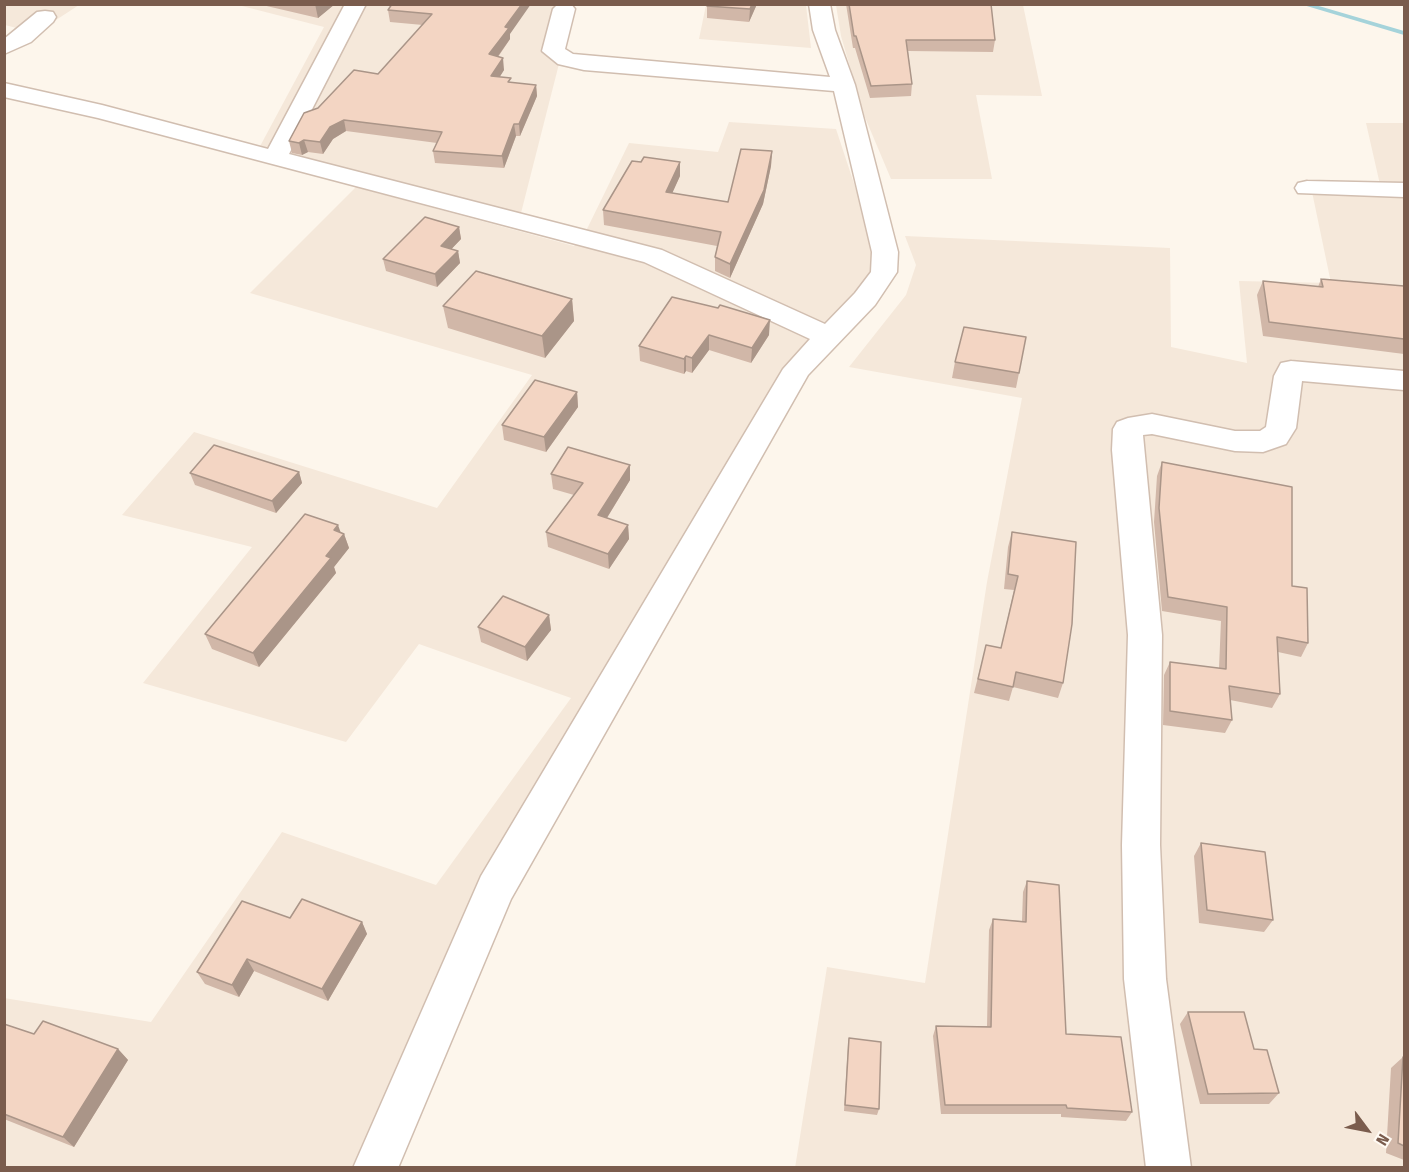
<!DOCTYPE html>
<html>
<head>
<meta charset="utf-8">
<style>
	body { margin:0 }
	#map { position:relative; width:1409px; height:1172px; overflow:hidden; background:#fdf6ec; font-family:"Fira Sans Condensed",sans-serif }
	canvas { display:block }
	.frame { position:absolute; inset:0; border:6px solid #7a5c4d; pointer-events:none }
	.north { position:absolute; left:1337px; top:1100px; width:60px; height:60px; -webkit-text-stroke:4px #fffaf3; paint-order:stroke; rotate:122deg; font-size:16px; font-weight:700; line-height:24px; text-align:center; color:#7a5c4d }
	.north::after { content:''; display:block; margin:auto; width:21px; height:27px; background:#7a5c4d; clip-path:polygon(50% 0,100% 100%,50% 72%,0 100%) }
</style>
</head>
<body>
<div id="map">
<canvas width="1409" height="1172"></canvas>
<div class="frame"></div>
<div class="north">N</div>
</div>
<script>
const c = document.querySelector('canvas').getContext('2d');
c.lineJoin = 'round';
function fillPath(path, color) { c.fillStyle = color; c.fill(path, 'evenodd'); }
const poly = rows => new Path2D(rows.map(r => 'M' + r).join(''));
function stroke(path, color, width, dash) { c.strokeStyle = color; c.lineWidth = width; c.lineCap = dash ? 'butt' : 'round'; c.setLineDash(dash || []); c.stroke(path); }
fillPath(poly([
	[5,5,79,5,36,33,5,25],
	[238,5,574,5,521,213,258,150,324,27],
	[706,5,806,5,811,48,699,39],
	[836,5,1023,5,1042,96,976,95,992,179,891,179,864,115,841,36],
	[729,122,836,129,874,244,869,280,635,631,531,791,352,1167,5,1167,4,998,151,1022,282,832,436,885,571,698,419,644,346,742,143,683,252,547,122,515,194,432,437,508,532,375,250,293,356,187,574,246,586,231,629,143,718,152],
	[1366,123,1404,123,1404,1167,795,1168,827,967,925,983,987,582,1022,398,849,367,906,295,916,265,905,236,1170,248,1171,347,1247,363,1239,281,1331,283,1311,187,1381,189]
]), '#f5e8da');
fillPath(poly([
	[1300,4,1312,4,1404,31,1404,35,1300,4]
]), '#a5d3da');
const minor = poly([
	[345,4,366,4,289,154,662,250,825,324,855,293,871,272,872,252,834,91,584,70,558,64,542,51,553,9,557,5,571,4,575,9,565,49,573,54,830,77,813,30,809,4,830,4,835,30,855,85,898,252,897,272,875,305,808,375,511,899,398,1168,353,1168,481,876,783,369,810,339,644,262,98,118,4,97,4,83,102,105,268,149,345,4],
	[45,11,53,12,56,17,53,22,31,42,4,54,4,39,37,12,45,11],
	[1307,181,1404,183,1404,197,1298,193,1295,188,1298,183,1307,181],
	[1291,361,1404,371,1404,390,1302,381,1296,428,1286,444,1263,452,1235,451,1152,434,1143,435,1162,635,1160,845,1166,979,1191,1168,1146,1168,1124,979,1122,845,1128,635,1112,450,1113,429,1117,422,1128,418,1152,414,1235,431,1260,431,1266,427,1274,376,1281,363,1291,361]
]);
stroke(minor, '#d1beb0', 3);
fillPath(minor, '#fff');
fillPath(poly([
	[258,4,335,4,318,18],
	[392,4,510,34,510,39,498,57,504,70,499,77,511,83,536,85,537,96,520,136,516,136,504,168,435,163,433,151,437,143,346,131,333,139,323,154,308,152,302,155,292,153,289,141,318,108,378,74,423,25,390,22,388,10],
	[707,4,757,4,749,22,707,18],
	[846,4,991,4,995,40,993,52,908,51,912,84,911,96,870,98,855,48,853,48],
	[772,151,771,166,763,204,730,278,715,271,715,257,717,246,604,225,603,210,641,162,680,162,680,176,672,193,728,202],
	[459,227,461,239,451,249,458,251,460,263,437,287,386,271,383,259],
	[1321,279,1404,286,1404,354,1263,336,1257,295,1263,281,1318,287],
	[672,297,769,335,751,363,709,350,692,373,686,371,684,374,640,361,639,346],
	[572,299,574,321,545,358,448,328,443,306],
	[955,362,1019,373,1016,388,952,378],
	[577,392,578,407,546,452,504,440,502,425],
	[1162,462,1292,586,1308,643,1301,657,1278,652,1280,694,1272,708,1230,700,1232,720,1225,733,1163,725,1164,675,1170,662,1219,668,1221,621,1162,611,1154,522,1157,476],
	[299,472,302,483,276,513,195,485,190,473],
	[551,474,630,480,607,518,628,525,629,539,609,569,548,547,546,532,574,495,553,489],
	[341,532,344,534,349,548,334,567,336,573,259,667,212,649,205,634],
	[1012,532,1063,683,1058,698,1013,687,1009,701,974,693,986,645,1001,648,1014,590,1004,589,1008,547],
	[549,615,551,630,527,661,481,642,478,627],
	[1201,843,1273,920,1264,932,1199,923,1194,856],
	[1027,881,1066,1034,1132,1112,1126,1121,1061,1117,1061,1114,941,1114,933,1036,936,1026,987,1026,989,930,993,919,1022,921,1023,892],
	[290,918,362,922,367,934,328,1001,254,971,239,997,205,984,197,972],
	[1188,1012,1254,1049,1279,1093,1269,1104,1200,1104,1180,1024],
	[4,1024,34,1034,118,1049,128,1060,74,1147,4,1119],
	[849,1038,879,1109,877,1115,844,1111,848,1044],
	[1403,1057,1404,1057,1404,1160,1386,1153,1391,1068]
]), '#d1b7a8');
fillPath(poly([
	[315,4,335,4,318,18],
	[522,4,531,4,510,34,510,39,491,66,489,54,505,27],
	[752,4,757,4,749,22,750,9],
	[503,58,504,70,493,88,491,76],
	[536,85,537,96,520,136,519,124],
	[344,120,346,131,333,139,323,154,320,142,330,127],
	[514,124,516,136,504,168,502,156],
	[304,140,308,152,302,155,299,143],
	[772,151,771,166,763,204,730,278,730,264],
	[680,162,680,176,666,207,666,192],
	[459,227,461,239,443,258,441,246],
	[458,251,460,263,437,287,435,274],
	[572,299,574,321,545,358,542,336],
	[770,320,769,335,751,363,752,348],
	[709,335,709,350,692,373,692,358],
	[686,356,686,371,684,374,684,359],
	[577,392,578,407,546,452,544,437],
	[630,465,630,480,600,529,598,515],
	[299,472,302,483,276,513,272,501],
	[338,525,342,536,344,534,349,548,334,567,336,573,259,667,253,653,326,556,334,530],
	[628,525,629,539,609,569,608,554],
	[549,615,551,630,527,661,525,647],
	[362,922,367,934,328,1001,322,989],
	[247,959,254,971,239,997,232,985],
	[118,1049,128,1060,74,1147,63,1137]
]), '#aa9588');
const building = poly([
	[392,4,522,4,505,27,509,28,489,54,503,58,491,76,511,78,508,82,536,85,519,124,514,124,502,156,433,151,442,132,344,120,330,127,320,142,304,140,299,143,289,141,304,113,318,108,354,70,378,74,432,14,388,10,392,4],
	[707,4,752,4,750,9,707,6,707,4],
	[849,4,991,4,995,40,906,40,912,84,871,86,856,36,854,36,849,4],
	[741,149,772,151,764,190,730,264,715,257,721,232,603,210,632,161,641,162,644,157,680,162,666,192,728,202,741,149],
	[425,217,459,227,441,246,458,251,435,274,383,259,425,217],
	[476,271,572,299,542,336,443,306,476,271],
	[1321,279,1404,286,1404,339,1269,322,1263,281,1323,287,1321,279],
	[672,297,718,308,720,305,770,320,752,348,709,335,692,358,686,356,684,359,639,346,672,297],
	[964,327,1026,337,1019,373,955,362,964,327],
	[535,380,577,392,544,437,502,425,535,380],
	[214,445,299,472,272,501,190,473,214,445],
	[568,447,630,465,598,515,628,525,608,554,546,532,583,483,551,474,568,447],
	[1162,462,1292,487,1292,586,1307,588,1308,643,1277,637,1280,694,1229,686,1232,720,1170,711,1170,662,1226,669,1227,607,1168,597,1159,508,1162,462],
	[305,514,338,525,334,530,344,534,326,556,331,558,253,653,205,634,305,514],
	[1012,532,1076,542,1072,624,1063,683,1016,672,1013,687,978,679,986,645,1001,648,1018,576,1008,574,1012,532],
	[503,596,549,615,525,647,478,627,503,596],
	[1201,843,1265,852,1273,920,1207,910,1201,843],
	[1027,881,1059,885,1066,1034,1121,1037,1132,1112,1067,1108,1066,1105,945,1105,936,1026,991,1027,993,919,1026,922,1027,881],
	[302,899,362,922,322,989,247,959,232,985,197,972,242,901,290,918,302,899],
	[1188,1012,1244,1012,1254,1049,1267,1050,1279,1093,1208,1094,1188,1012],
	[43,1021,118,1049,63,1137,4,1114,4,1024,34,1034,43,1021],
	[849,1038,881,1042,879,1109,845,1105,849,1038],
	[1403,1057,1404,1057,1404,1146,1398,1143,1403,1057]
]);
fillPath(building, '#f3d5c3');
stroke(building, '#aa9588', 1.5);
</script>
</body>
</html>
